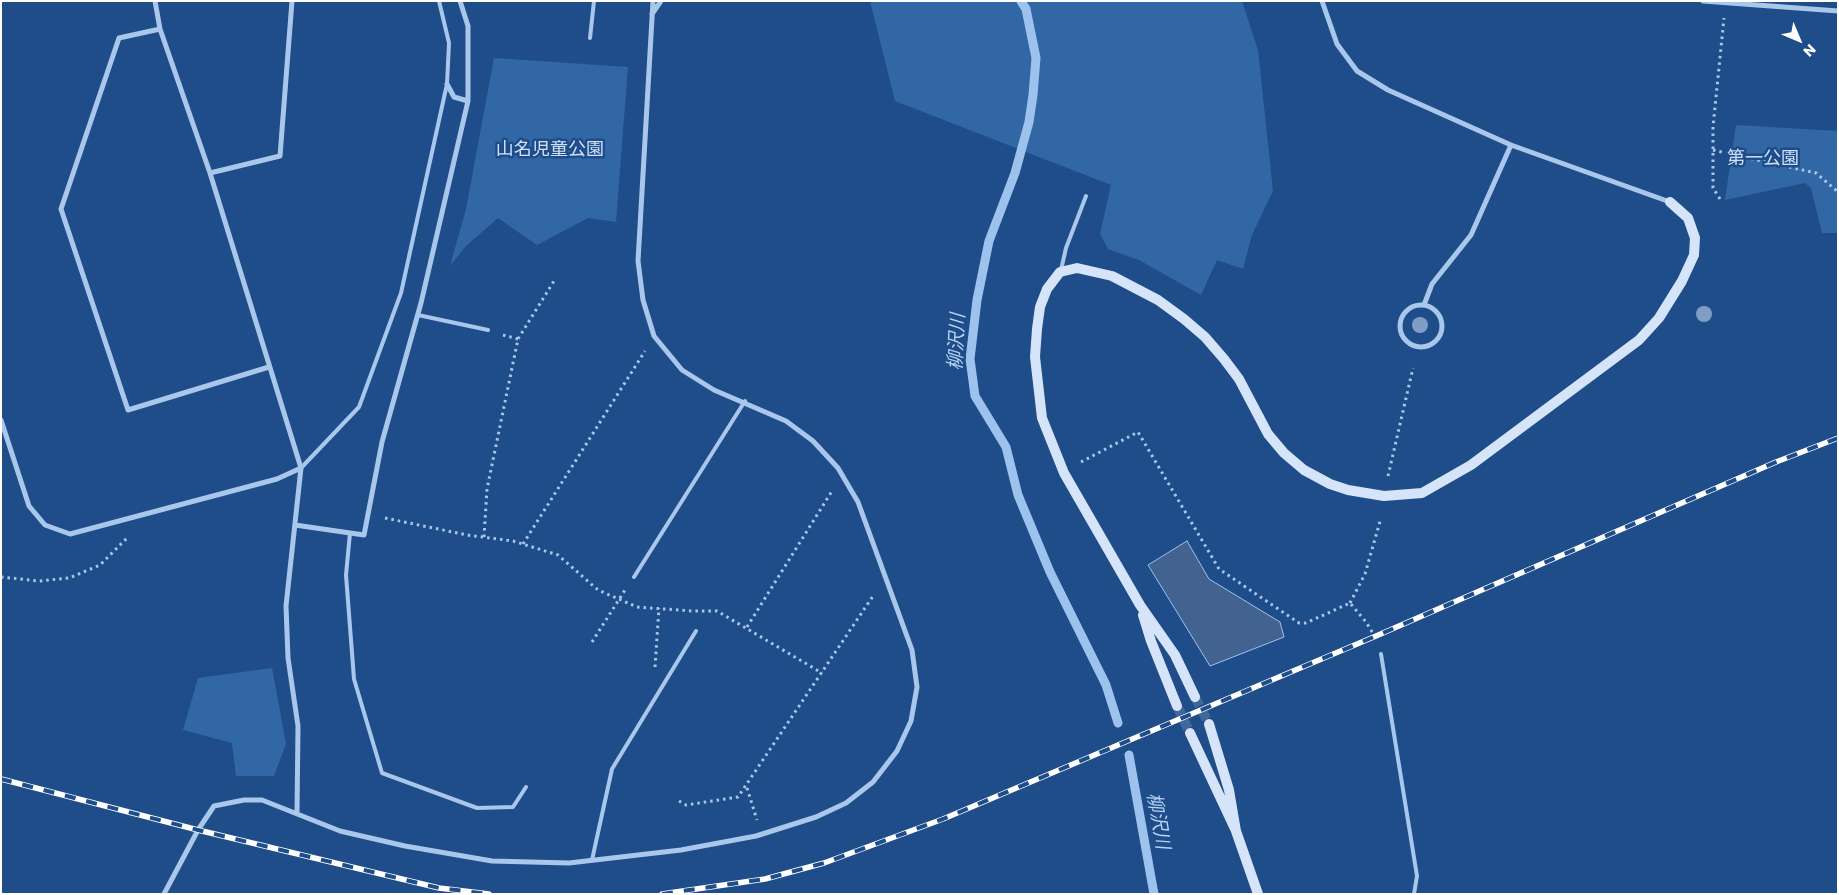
<!DOCTYPE html>
<html>
<head>
<meta charset="utf-8">
<style>
	body { margin:0 }
	#map { position:relative; width:1839px; height:895px; overflow:hidden; background:#1f4d89; font-family:Poppins,sans-serif }
	canvas { display:block }
	.frame { position:absolute; inset:0; border:2px solid #fff; pointer-events:none }
	.north { position:absolute; left:1774px; top:15px; width:50px; height:50px; -webkit-text-stroke:4px #1f4d89; paint-order:stroke; rotate:135deg; font-size:14px; font-weight:700; line-height:20px; text-align:center; color:#fff }
	.north::after { content:''; display:block; margin:auto; width:18px; height:22px; background:#fff; clip-path:polygon(50% 0,100% 100%,50% 72%,0 100%) }
</style>
</head>
<body>
<div id="map">
<canvas width="1839" height="895"></canvas>
<div class="frame"></div>
<div class="north">N</div>
</div>
<script>
const c = document.querySelector('canvas').getContext('2d');
c.lineJoin = 'round';
function fillPath(path, color) { c.fillStyle = color; c.fill(path, 'evenodd'); }
const poly = rows => new Path2D(rows.map(r => 'M' + r).join(''));
function stroke(path, color, width, dash) { c.strokeStyle = color; c.lineWidth = width; c.lineCap = dash ? 'butt' : 'round'; c.setLineDash(dash || []); c.stroke(path); }
function label(font, color, halo, rows, align = 'center') {
  c.font = font + ' Poppins,"Noto Sans JP",sans-serif'; c.lineWidth = 5; c.setLineDash([]); c.textBaseline = 'middle'; c.strokeStyle = halo; c.fillStyle = color; for (const [text, x, y, turn = 0] of rows) {
    c.save(); c.translate(x, y); c.rotate((+turn || 0) * Math.PI / 180); c.textAlign = isNaN(turn) ? turn : align; if (halo) c.strokeText(text, 0, 0); c.fillText(text, 0, 0); c.restore();
  }
}
fillPath(poly([
	[870,1,1242,1,1258,50,1273,191,1252,235,1243,269,1217,260,1201,295,1139,260,1108,249,1100,234,1111,185,895,101],
	[494,58,628,67,616,222,588,218,537,245,498,218,466,246,450,266,466,209],
	[1736,125,1838,131,1838,233,1822,233,1811,188,1805,183,1725,200],
	[272,668,286,744,274,776,236,776,232,743,183,730,198,678]
]), '#3267a6');
const water = poly([
	[1187,541,1209,579,1280,622,1284,637,1210,666,1148,565,1187,541]
]);
fillPath(water, '#42638f');
stroke(water, '#9dc2ed', 1);
stroke(poly([
	[1021,1,1026,9,1036,58,1033,95,1029,122,1015,173,989,241,977,300,970,359,975,396,1006,447,1018,495,1050,572,1106,685,1118,723],
	[1129,755,1154,894]
]), '#9dc2ed', 9);
stroke(poly([
	[1195,697,1209,724],
	[1177,706,1190,733]
]), '#41689b', 10, [10, 5]);
stroke(poly([
	[1713,150,1816,173,1838,192],
	[1720,199,1713,188,1713,127,1724,18],
	[503,335,518,339],
	[1081,462,1138,432,1219,569,1299,623,1306,623,1350,603,1366,622,1377,640],
	[1388,476,1413,368],
	[385,518,467,535,513,541,558,555,598,590,637,607,692,611,717,611,822,673],
	[484,537,487,489,518,339,554,281],
	[523,544,645,351],
	[1,577,39,581,69,578,100,565,128,537],
	[1350,603,1365,574,1381,518],
	[747,627,832,491],
	[592,642,625,590],
	[655,667,659,608],
	[747,788,757,820],
	[679,801,686,805,738,797,873,596]
]), '#a9c7eb', 3, [2.5, 4]);
stroke(poly([
	[590,38,594,1],
	[1061,270,1066,248,1086,196],
	[418,315,488,330],
	[301,468,359,407,401,293,447,84,449,43,439,1],
	[350,533,346,575,354,679,382,773,477,808,513,807,526,787],
	[634,577,745,401],
	[1381,654,1417,876,1414,894],
	[592,860,612,769,696,631]
]), '#a9c7eb', 4);
stroke(poly([
	[155,1,160,29,210,173,301,468,286,606,288,658,298,726,297,813],
	[1322,1,1337,44,1357,71,1388,90,1511,145,1670,202],
	[1703,1,1838,11],
	[652,14,661,1],
	[160,29,119,38,61,209,128,410,269,367],
	[447,84,454,97,468,101],
	[210,173,280,156,292,1],
	[1424,305,1432,284,1471,235,1511,145],
	'1400 326a21 21 0 1 1 42 0a21 21 0 1 1-42 0Z',
	[1,420,29,506,45,525,70,534,277,479,301,468],
	[295,525,364,535,382,442,421,303,468,101,468,26,460,1],
	[164,894,198,830,214,806,244,800,262,800,340,831,405,846,492,861,569,863,681,850,756,836,816,817,846,803,873,782,897,751,911,721,917,687,912,650,858,502,838,468,813,441,786,421,714,390,682,370,654,336,643,300,638,261,653,1]
]), '#a9c7eb', 5);
stroke(poly([
	[1143,615,1151,641,1177,706],
	[1195,697,1175,655,1140,605,1064,473,1042,418,1035,357,1037,329,1040,307,1047,289,1060,272,1077,268,1112,276,1158,300,1184,319,1205,337,1224,359,1239,379,1268,434,1284,453,1304,470,1330,484,1348,490,1384,496,1422,493,1471,465,1639,340,1659,318,1682,281,1694,255,1695,238,1688,218,1670,202],
	[1190,733,1236,831,1229,790,1209,724],
	[1236,831,1258,894]
]), '#d5e4f8', 10);
const rail = poly([
	[1,779,198,830,439,888,489,894],
	[662,894,765,879,824,863,943,819,1376,636,1776,462,1838,438]
]);
stroke(rail, '#fff', 5.5);
stroke(rail, '#1f4d89', 4, [11]);
c.fillStyle = '#7f9ec6';
for (const [x, y] of [
	[1704,314],
	[1420,325]
]) { c.beginPath(); c.arc(x, y, 8, 0, 2 * Math.PI); c.fill(); }
label('18px', '#cee1f8', '#1f4d89', [
	["山名児童公園",550,150],
	["第一公園",1763,159]
]);
label('italic 19px', '#b5d1f2', '#1f4d89', [
	["柳沢川",958,342,-87],
	["柳沢川",1157,821,80]
]);
</script>
</body>
</html>
